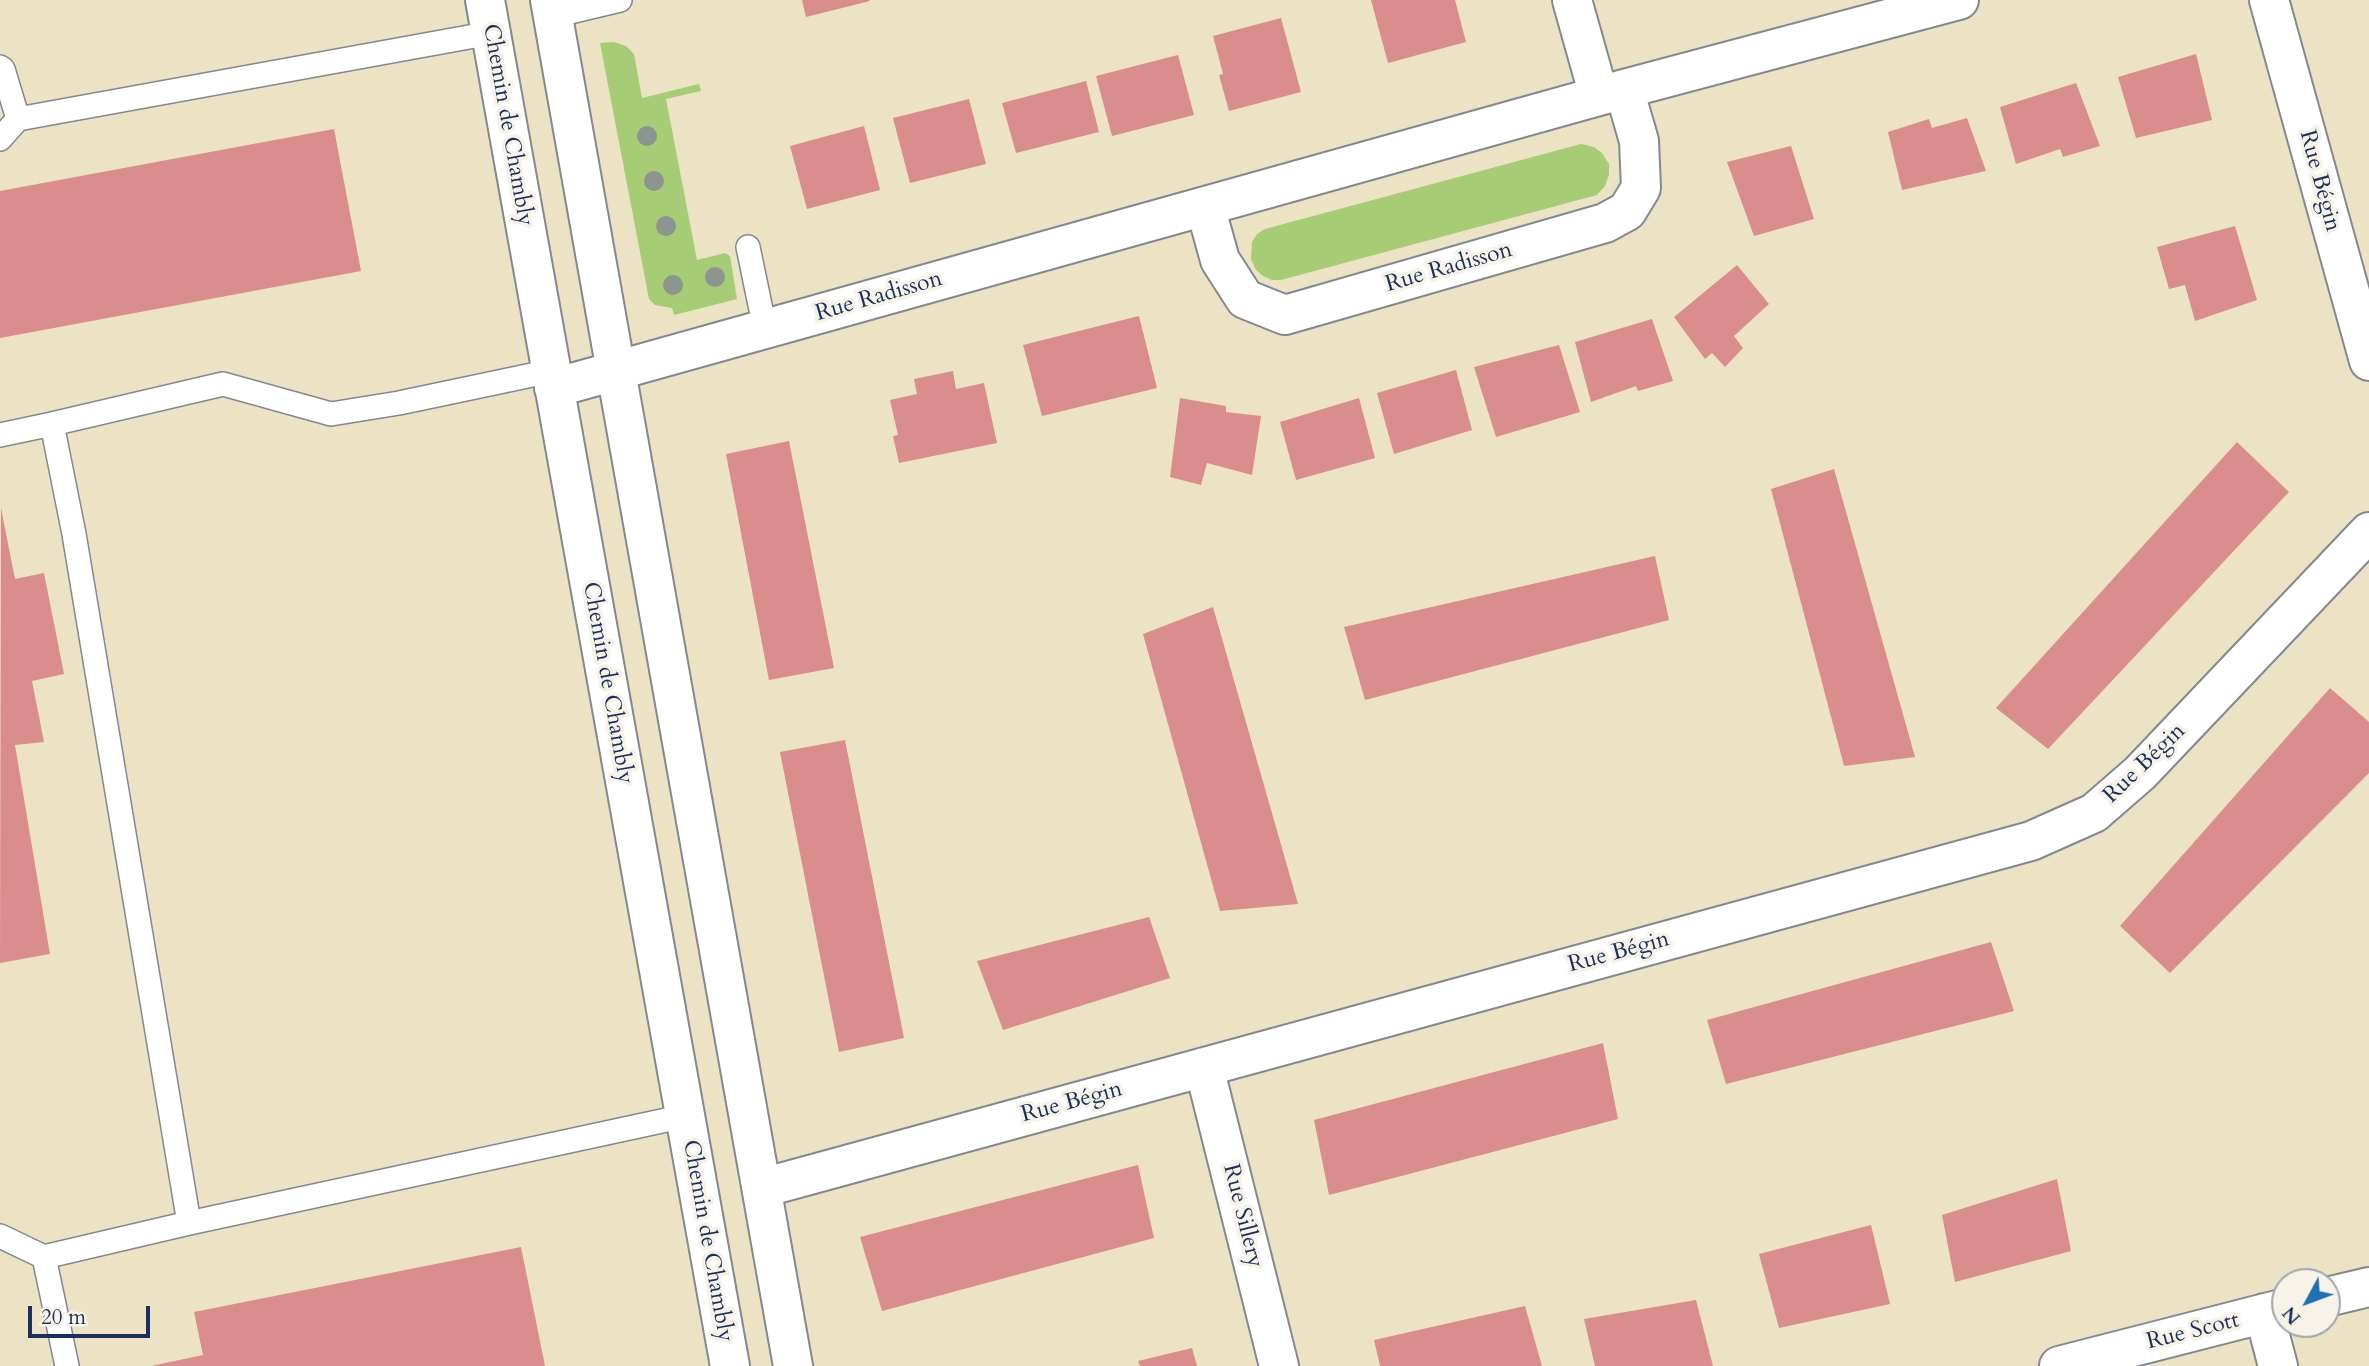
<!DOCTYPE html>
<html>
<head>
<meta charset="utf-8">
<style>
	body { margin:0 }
	#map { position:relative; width:2369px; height:1366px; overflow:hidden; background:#ebe3c3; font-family:Cardo,serif }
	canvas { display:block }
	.north { position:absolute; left:2271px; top:1268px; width:70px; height:70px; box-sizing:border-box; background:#f7f3e8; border:2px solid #9fa5b1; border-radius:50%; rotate:229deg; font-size:19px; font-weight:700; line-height:28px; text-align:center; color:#1b2f5e }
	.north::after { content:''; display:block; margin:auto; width:24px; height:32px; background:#1f6fb2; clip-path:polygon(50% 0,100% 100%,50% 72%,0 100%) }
	.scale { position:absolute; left:28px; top:1306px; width:122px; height:32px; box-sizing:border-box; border:4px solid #1b2f5e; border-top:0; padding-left:9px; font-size:21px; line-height:24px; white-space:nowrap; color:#1b2f5e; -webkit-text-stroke:5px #f7f3e8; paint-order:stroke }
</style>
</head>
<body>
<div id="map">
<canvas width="2369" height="1366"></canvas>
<div class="north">N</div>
<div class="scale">20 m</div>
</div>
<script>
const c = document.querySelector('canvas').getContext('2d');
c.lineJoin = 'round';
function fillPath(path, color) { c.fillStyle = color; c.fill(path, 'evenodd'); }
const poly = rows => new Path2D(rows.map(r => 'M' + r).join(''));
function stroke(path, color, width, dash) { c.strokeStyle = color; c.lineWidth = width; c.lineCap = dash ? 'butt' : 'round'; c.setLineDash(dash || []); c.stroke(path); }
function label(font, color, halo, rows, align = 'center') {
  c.font = font + ' Cardo,serif'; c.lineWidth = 7; c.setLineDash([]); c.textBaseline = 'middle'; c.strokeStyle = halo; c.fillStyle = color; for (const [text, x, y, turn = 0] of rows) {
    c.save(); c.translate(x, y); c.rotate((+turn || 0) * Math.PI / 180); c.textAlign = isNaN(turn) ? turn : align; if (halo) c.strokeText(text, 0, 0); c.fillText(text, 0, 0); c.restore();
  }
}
fillPath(poly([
	[614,42,626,46,634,54,642,98,699,84,701,91,666,99,697,260,725,253,730,256,737,299,674,315,672,308,655,305,649,299,600,43],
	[1581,144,1594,147,1602,153,1609,164,1609,175,1605,186,1597,195,1281,280,1272,280,1263,276,1256,270,1251,259,1252,242,1257,234,1265,229]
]), '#a7cc76');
fillPath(poly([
	[802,0,869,0,870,1,806,17],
	[1371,0,1455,0,1466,42,1388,63],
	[1281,18,1301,92,1229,111,1219,75,1223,74,1213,36],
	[2196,54,2212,120,2136,138,2118,77],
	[1178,55,1194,115,1112,136,1096,76],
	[1086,81,1099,132,1016,153,1002,103],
	[2076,83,2100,146,2063,157,2060,149,2016,164,2000,107],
	[969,99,986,164,910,183,893,118],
	[1967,118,1986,171,1902,190,1888,132,1929,119,1932,128],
	[864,126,880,190,807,209,790,146],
	[334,129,361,271,0,338,0,191],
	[1791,146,1814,219,1754,236,1727,162],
	[2235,226,2257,300,2195,321,2185,285,2169,289,2157,247],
	[1737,265,1769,304,1734,336,1743,348,1725,367,1712,353,1705,359,1674,317],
	[1139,316,1157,388,1042,416,1023,345],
	[1652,319,1673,381,1638,391,1636,386,1591,402,1575,342],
	[1559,345,1580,412,1496,437,1474,367],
	[1456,370,1472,430,1394,454,1377,393],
	[953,371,956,389,984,383,997,443,899,463,893,436,898,435,890,400,917,394,914,379],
	[1180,398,1226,406,1226,412,1261,416,1252,475,1207,463,1201,485,1170,477],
	[1359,398,1375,458,1296,480,1280,422],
	[789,441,834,668,769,680,726,454],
	[2237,442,2289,492,2048,749,1996,708],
	[1834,469,1915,757,1844,766,1771,489],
	[1,508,15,579,44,573,64,674,32,681,44,742,15,745,50,954,0,963],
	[1655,556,1669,620,1365,700,1344,627],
	[1213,607,1298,904,1220,911,1143,634],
	[2330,688,2369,722,2369,773,2170,973,2120,926],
	[845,740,904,1038,839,1052,780,752],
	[1149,917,1170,978,1003,1030,977,961],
	[1991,942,2014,1011,1726,1084,1707,1020],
	[1603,1043,1618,1119,1329,1195,1314,1120],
	[1138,1165,1154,1238,882,1311,860,1237],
	[2057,1179,2071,1251,1955,1282,1942,1215],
	[1871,1225,1890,1304,1779,1328,1759,1254],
	[521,1247,545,1366,151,1366,203,1355,194,1312],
	[1696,1300,1713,1366,1595,1366,1584,1319],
	[1525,1306,1542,1366,1380,1366,1374,1340],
	[1192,1348,1197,1366,1140,1366,1138,1361]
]), '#d98e8d');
const service = poly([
	[553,16,620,0],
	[0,67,3,69,18,119],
	[0,139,18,119,491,33],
	[748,247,765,329],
	[52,424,223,384,331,414,399,403,551,371],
	[0,435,52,424,74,534,189,1223],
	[0,1236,44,1257],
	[67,1366,44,1257,189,1223,685,1116]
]);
const minor = poly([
	[1572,0,1599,96],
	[2269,0,2369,361],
	[1205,206,1220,260,1245,299,1285,315,1605,223,1627,211,1641,188,1639,141,1624,89],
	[554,388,1624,89,1959,0],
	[1204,1067,1279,1366],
	[762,1188,2031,841,2094,813,2140,773,2369,532],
	[2327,1297,2369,1287],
	[2264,1313,2278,1366],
	[2059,1366,2285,1308]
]);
const secondary = poly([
	[485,0,730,1366],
	[550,0,793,1366]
]);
stroke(service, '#838990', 26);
stroke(minor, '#838990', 42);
stroke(secondary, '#838990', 42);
stroke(service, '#fff', 23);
stroke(minor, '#fff', 38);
stroke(secondary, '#fff', 38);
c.fillStyle = '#8c958f';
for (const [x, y] of [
	[647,136],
	[654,181],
	[666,226],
	[715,277],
	[673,285]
]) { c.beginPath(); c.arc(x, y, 10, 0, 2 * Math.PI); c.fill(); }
label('23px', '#1b2f5e', '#f7f3e8', [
	["Chemin de Chambly",507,125,80],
	["Rue Bégin",2319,181,75],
	["Rue Radisson",1449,268,-16],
	["Rue Radisson",879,297,-16],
	["Chemin de Chambly",607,683,80],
	["Rue Bégin",2145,764,-44],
	["Rue Bégin",1619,953,-15],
	["Rue Bégin",1072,1103,-15],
	["Rue Sillery",1242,1216,76],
	["Chemin de Chambly",707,1241,80],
	["Rue Scott",2193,1332,-14]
]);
</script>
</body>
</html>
